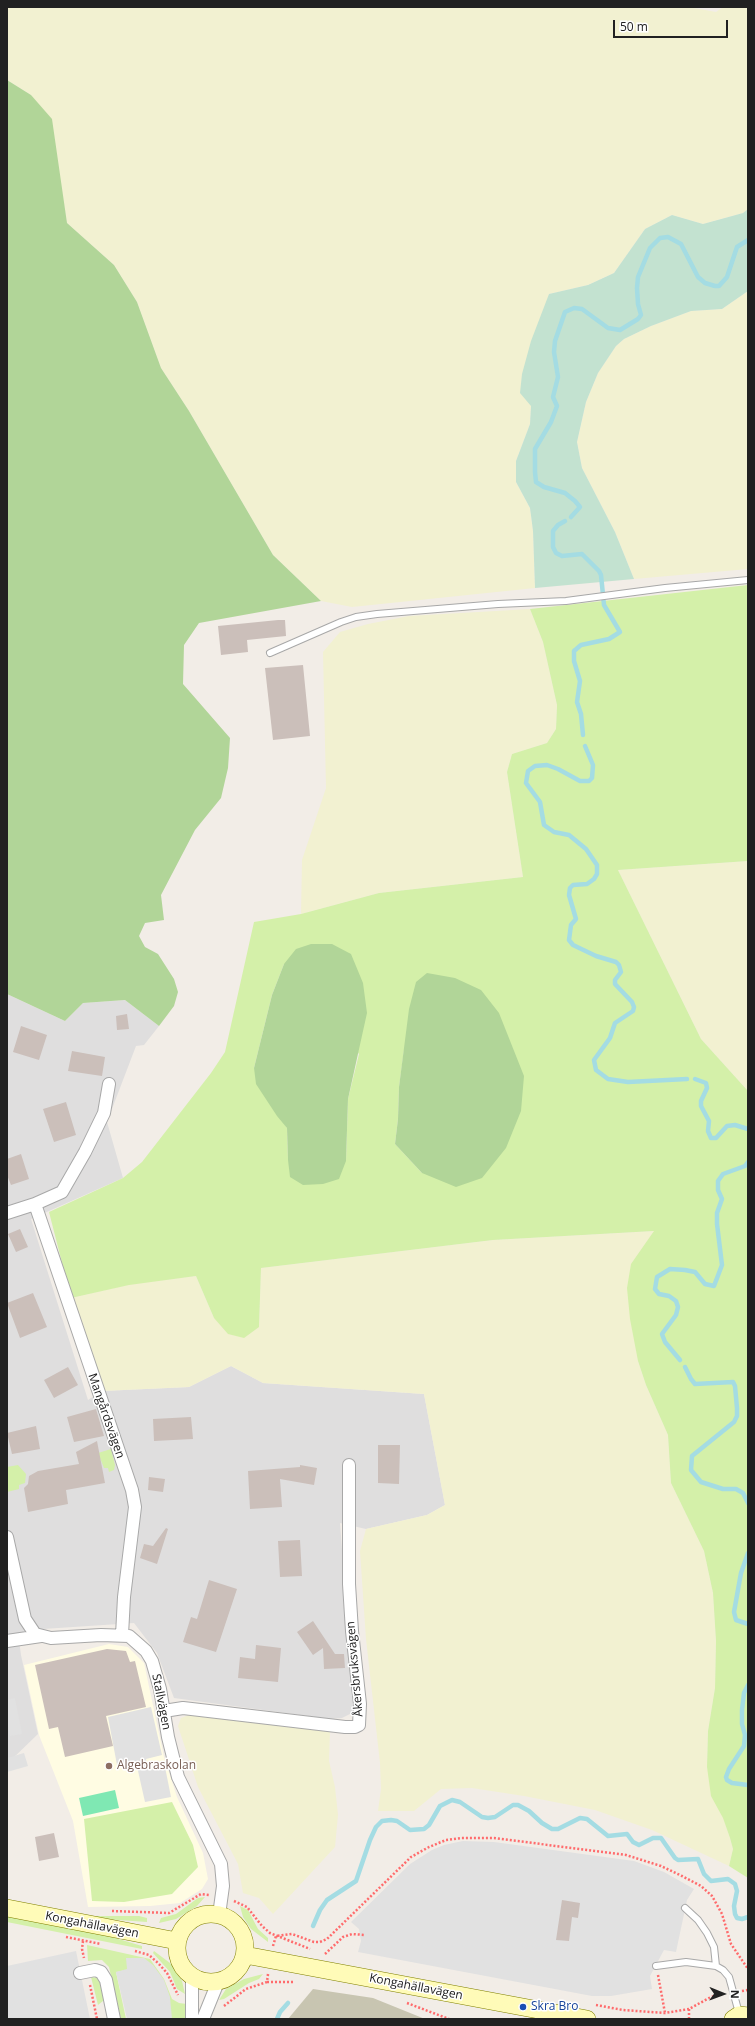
<!DOCTYPE html>
<html>
<head>
<meta charset="utf-8">
<style>
	body { margin:0 }
	#map { position:relative; width:755px; height:2026px; overflow:hidden; background:#f2ede7; font-family:"Open Sans",sans-serif }
	canvas { display:block }
	.frame { position:absolute; inset:0; border:8px solid #212121; pointer-events:none }
	.north { position:absolute; left:703px; top:1974px; width:40px; height:40px; -webkit-text-stroke:3px #fff; paint-order:stroke; rotate:91deg; font-size:11px; font-weight:700; line-height:16px; text-align:center; color:#212121 }
	.north::after { content:''; display:block; margin:auto; width:14px; height:18px; background:#212121; clip-path:polygon(50% 0,100% 100%,50% 72%,0 100%) }
	.scale { position:absolute; left:613px; top:20px; width:115px; height:18px; box-sizing:border-box; border:2px solid #212121; border-top:0; padding-left:5px; font-size:12px; line-height:14px; white-space:nowrap; color:#212121; -webkit-text-stroke:3px #fff; paint-order:stroke }
</style>
</head>
<body>
<div id="map">
<canvas width="755" height="2026"></canvas>
<div class="frame"></div>
<div class="north">N</div>
<div class="scale">50 m</div>
</div>
<script>
const c = document.querySelector('canvas').getContext('2d');
c.lineJoin = 'round';
function fillPath(path, color) { c.fillStyle = color; c.fill(path, 'evenodd'); }
const poly = rows => new Path2D(rows.map(r => 'M' + r).join(''));
function stroke(path, color, width, dash) { c.strokeStyle = color; c.lineWidth = width; c.lineCap = dash ? 'butt' : 'round'; c.setLineDash(dash || []); c.stroke(path); }
function label(font, color, halo, rows, align = 'center') {
  c.font = font + ' "Open Sans",sans-serif'; c.lineWidth = 3; c.setLineDash([]); c.textBaseline = 'middle'; c.strokeStyle = halo; c.fillStyle = color; for (const [text, x, y, turn = 0] of rows) {
    c.save(); c.translate(x, y); c.rotate((+turn || 0) * Math.PI / 180); c.textAlign = isNaN(turn) ? turn : align; if (halo) c.strokeText(text, 0, 0); c.fillText(text, 0, 0); c.restore();
  }
}
fillPath(poly([
	[7,994,65,1021,83,1003,125,1000,159,1026,144,1045,136,1046,107,1122,123,1178,31,1219,88,1400,102,1391,189,1387,231,1366,263,1383,424,1394,445,1505,427,1515,366,1529,340,1523,354,1709,350,1714,342,1718,330,1719,174,1698,157,1653,134,1623,43,1629,18,1633,21,1655,38,1734,7,1764]
]), '#dfdede');
fillPath(poly([
	[109,1644,128,1647,144,1663,164,1757,177,1797,203,1853,208,1879,202,1889,180,1903,150,1906,88,1907,73,1821,39,1735,24,1665]
]), '#fffce3');
fillPath(poly([
	[313,1989,373,1998,425,2019,288,2019]
]), '#c8c5b1');
fillPath(poly([
	[7,7,689,7,716,12,723,7,748,7,748,209,743,213,703,224,672,215,645,229,614,273,588,285,549,294,531,406,530,424,516,461,516,482,530,508,533,531,535,588,352,607,321,601,273,555,189,411,161,368,137,302,114,265,67,223,60,180,31,95,7,80],
	[748,291,748,569,634,579,615,532,582,468,577,442,586,402,598,373,616,346,624,339,651,326,691,311,722,309],
	[530,609,543,642,557,705,556,729,547,743,512,754,507,772,523,877,379,893,301,914,302,860,326,788,323,652,340,632,368,624,409,616],
	[748,861,748,1091,701,1039,618,870],
	[655,1231,638,1361,646,1385,668,1435,671,1483,704,1551,713,1593,716,1641,715,1688,708,1731,707,1767,730,1838,733,1849,729,1866,652,1830,595,1810,524,1796,472,1788,441,1789,414,1811,378,1811,381,1789,380,1763,366,1639,360,1551,366,1529,427,1515,445,1505,424,1394,263,1383,231,1366,189,1387,102,1391,71,1298,130,1284,196,1276,214,1318,259,1327,261,1268,493,1240],
	[189,1715,330,1731,329,1761,335,1787,338,1815,335,1847,273,1914,259,1898,243,1893,238,1864,198,1787,178,1726,181,1718]
]), '#f2f1d1');
fillPath(poly([
	[748,585,748,861,618,870,701,1039,748,1091,748,1878,729,1866,733,1849,730,1838,723,1818,711,1796,707,1767,708,1731,715,1688,716,1641,713,1593,704,1551,671,1483,668,1435,646,1385,638,1361,630,1319,627,1288,631,1264,654,1231,493,1240,261,1268,259,1327,244,1338,228,1334,214,1318,196,1276,129,1285,71,1298,49,1212,123,1178,142,1162,211,1073,225,1052,254,922,301,914,379,893,523,877,507,772,512,754,547,743,556,729,557,705,543,642,530,609],
	[284,964,359,1054,348,1099,346,1161,288,1160,287,1128,254,1068,272,995],
	[404,1050,422,1173,395,1144,398,1119,399,1087],
	[111,1449,115,1465,114,1470,109,1472,108,1468,104,1468,98,1453],
	[18,1465,26,1474,25,1483,19,1485,19,1489,7,1492,7,1467],
	[172,1802,193,1845,198,1867,172,1894,124,1902,92,1901,84,1819],
	[205,1897,197,1906,176,1919,159,1923,161,1918,176,1914,198,1898],
	[240,1906,248,1910,258,1929,268,1938,268,1942,251,1929,243,1917],
	[7,1916,102,1934,142,1946,142,1949,7,1922],
	[88,1916,139,1916,147,1918,147,1922,104,1919],
	[87,1945,150,1959,164,1979,172,1999,179,2003,187,2004,188,2019,171,2019,128,1970,116,1972,126,2019,121,2019,109,1967,102,1960,88,1961],
	[154,1951,170,1963,182,1981,185,1994,177,1989,170,1972,153,1953],
	[263,1974,259,1979,249,1983,224,1999,219,2000,226,1989,244,1979],
	[91,1977,99,1978,104,1996,103,2001,98,2005]
]), '#d4f0a9');
fillPath(poly([
	[7,80,31,95,52,119,67,223,114,265,137,302,161,368,189,411,273,555,321,601,199,623,184,645,183,684,230,738,228,768,221,798,195,830,161,895,164,920,145,923,139,936,145,947,158,954,174,979,178,992,174,1006,159,1026,125,1000,83,1003,65,1021,7,994],
	[311,944,332,944,351,954,363,983,367,1013,348,1099,346,1161,339,1179,323,1184,303,1185,290,1177,288,1160,287,1128,277,1116,256,1084,254,1068,272,995,284,964,296,949],
	[427,973,455,978,481,990,499,1013,524,1076,521,1111,506,1148,482,1178,456,1187,422,1173,395,1144,398,1119,399,1087,409,1009,416,982]
]), '#b1d598');
fillPath(poly([
	[748,209,748,291,722,309,691,311,651,326,624,339,616,346,598,373,586,402,577,442,582,468,615,532,634,579,535,588,533,531,530,508,516,482,516,461,530,424,531,406,520,393,522,374,531,341,549,294,588,285,614,273,645,229,672,215,703,224,743,213]
]), '#c3e2d0');
fillPath(poly([
	[115,1790,119,1808,83,1816,79,1798]
]), '#7fe8b3');
fillPath(poly([
	[15,1698,22,1734,10,1736,7,1723,7,1700],
	[151,1707,162,1755,146,1759,148,1770,165,1767,171,1797,145,1802,136,1762,117,1765,108,1717],
	[24,1753,28,1766,7,1772,7,1758],
	[463,1841,494,1842,634,1861,664,1872,694,1889,687,1900,676,1952,664,1950,650,1976,652,1989,611,1996,592,1996,358,1952,361,1941,359,1929,351,1922,410,1864,432,1850,444,1845],
	[76,1951,90,2019,7,2019,7,1966],
	[126,1958,144,1958,153,1965,164,1980,170,1997,172,2019,127,2019,116,1972,127,1969]
]), '#e1e1e1');
stroke(poly([
	[571,517,580,507,575,501,565,493,544,487,536,482,535,472,535,449,551,422,557,406,553,397,558,377,554,352,555,341,565,312,574,308,582,309,608,328,620,330,638,319,641,315,638,304,637,288,638,277,650,248,660,238,668,237,681,244,698,277,705,283,715,286,719,286,727,277,737,247,748,240],
	[565,521,558,525,553,531,553,547,556,553,562,556,582,554,599,571,601,575,604,605,620,632,609,639,581,645,574,651,574,661,580,681,577,702,581,714,583,735],
	[585,746,593,765,592,778,589,781,580,781,558,769,547,765,535,766,528,771,526,783,540,802,544,825,554,832,569,835,586,849,597,865,597,874,594,879,587,884,573,885,570,888,569,895,576,919,571,925,569,940,573,945,596,956,616,962,619,965,621,972,615,980,615,984,632,1002,634,1007,633,1011,615,1023,610,1038,594,1060,596,1070,608,1079,628,1082,687,1079],
	[695,1079,706,1083,707,1088,701,1101,701,1106,709,1121,708,1131,711,1138,716,1138,727,1126,735,1125,748,1129],
	[680,1360,665,1342,662,1334,676,1315,678,1307,676,1301,669,1296,659,1294,655,1289,657,1277,670,1269,685,1270,695,1272,705,1284,714,1286,722,1265,717,1224,717,1213,722,1199,718,1190,718,1181,723,1174,745,1166,748,1162],
	[685,1367,691,1379,695,1384,733,1382,735,1386,737,1408,737,1416,734,1422,692,1456,691,1470,701,1482,723,1489,736,1489,743,1493,748,1503],
	[748,1553,741,1573,734,1612,736,1620,748,1624],
	[748,1685,744,1693,742,1710,742,1724,745,1735,744,1746,729,1769,726,1777,727,1780,732,1783,748,1785],
	[313,1926,320,1910,327,1900,356,1881,370,1840,376,1827,382,1821,391,1820,397,1821,410,1830,424,1829,429,1825,440,1806,452,1800,460,1802,482,1817,488,1818,495,1817,513,1805,518,1805,529,1811,542,1823,552,1829,558,1829,580,1818,587,1819,608,1836,627,1834,633,1842,639,1845,653,1838,661,1838,675,1858,678,1860,698,1859,704,1874,711,1881,728,1879,735,1884,737,1891,734,1906,735,1914,737,1918,742,1919,748,1917],
	[277,2019,280,2012,288,2003]
]), '#a4dce3', 4.5);
fillPath(poly([
	[278,620,285,620,286,636,247,640,248,652,221,655,218,626],
	[303,665,310,736,273,740,265,668],
	[127,1014,129,1029,117,1030,116,1016],
	[21,1026,47,1035,39,1060,13,1052],
	[72,1051,105,1057,102,1076,68,1071],
	[66,1102,76,1135,54,1142,43,1109],
	[21,1154,29,1179,11,1185,7,1175,7,1159],
	[20,1229,28,1247,16,1252,8,1234],
	[33,1293,47,1327,20,1338,7,1303],
	[68,1367,78,1385,54,1398,44,1380],
	[96,1409,104,1436,74,1442,67,1417],
	[191,1417,193,1439,154,1441,153,1419],
	[36,1426,40,1449,12,1454,7,1433],
	[97,1441,105,1483,66,1490,68,1504,28,1512,24,1488,28,1484,29,1476,38,1471,79,1464,76,1452],
	[378,1445,400,1445,399,1484,378,1483],
	[300,1465,317,1468,314,1485,280,1479,282,1507,250,1509,248,1471,300,1467],
	[149,1477,165,1479,163,1492,148,1490],
	[166,1528,168,1529,157,1564,140,1558,144,1544,153,1546],
	[300,1540,302,1576,280,1577,278,1541],
	[209,1580,237,1589,216,1652,183,1642,191,1617,197,1619],
	[313,1621,335,1654,344,1654,345,1668,324,1669,323,1648,313,1655,297,1632],
	[256,1645,281,1648,278,1682,238,1678,240,1657,255,1659],
	[107,1649,126,1651,130,1662,135,1661,146,1707,106,1716,113,1746,65,1757,58,1727,49,1729,35,1665],
	[54,1833,59,1857,39,1861,35,1837],
	[562,1900,580,1903,578,1918,572,1917,569,1941,556,1940]
]), '#cbbfba');
const lane = poly([
	[270,653,341,622,356,617,377,614,498,604,566,601,665,588,748,580],
	[685,1908,698,1920,707,1933,714,1947,716,1966],
	[656,1966,686,1962,716,1966,723,1970,729,1977,739,2013]
]);
const street = poly([
	[35,1204,62,1192,85,1152,104,1113,109,1084],
	[7,1213,35,1204,132,1490,135,1507,124,1597,122,1635],
	[7,1537,25,1619,35,1634,51,1638,101,1635,129,1636,146,1651,152,1661,160,1689,168,1737,178,1777,221,1864,223,1886,219,1915],
	[7,1641,41,1636],
	[164,1711,183,1708,345,1727,355,1727,359,1725,360,1704,352,1631,349,1584,349,1465],
	[80,1973,95,1970,101,1972,106,1980,114,2019],
	[192,2019,192,1977],
	[203,2019,218,1982]
]);
const secondary = poly([
	[7,1908,177,1941],
	'177 1948a34 34 0 1 1 68 0a34 34 0 1 1-68 0Z',
	[245,1955,587,2019],
	[733,2019,739,2015,748,2016]
]);
stroke(lane, '#a8a8a8', 8);
stroke(street, '#a8a8a8', 14);
stroke(secondary, '#808000', 18);
stroke(poly([
	[234,1901,247,1907,262,1926,270,1933,310,1949],
	[112,1911,169,1913,201,1894,209,1895],
	[66,1937,101,1944],
	[83,1941,82,1949,84,1958],
	[273,1946,276,1936,292,1934,314,1942,320,1942,327,1939,411,1857,429,1847,446,1840,461,1838,494,1838,626,1855,661,1866,682,1876,701,1886,712,1896,722,1914,731,1944,748,1969],
	[135,1951,149,1955,158,1963,167,1973,178,1995],
	[325,1954,343,1937,352,1934,365,1935],
	[658,1975,665,2013],
	[267,1982,295,1982],
	[90,1985,97,2019],
	[742,1991,748,1990],
	[407,2003,449,2019],
	[596,2005,623,2010,665,2013,689,2009],
	[224,2006,246,1989,267,1982,268,1974],
	[689,2019,689,2009,711,1997,723,1994]
]), '#ff6b6c', 2.5, [2, 2]);
stroke(lane, '#fff', 6);
stroke(street, '#fff', 12);
stroke(secondary, '#fffbb8', 17);
for (const [x, y, r, color] of [
	[109,1766,4,"#8d6e63"],
	[523,2007,4,"#1a4fb4"]
]) { const dot = new Path2D(); dot.arc(x, y, r, 0, 2 * Math.PI); c.fillStyle = color; c.fill(dot); stroke(dot, '#fff', 1.5); }
label('12px', '#212121', '#fff', [
	["Mangårdsvägen",106,1416,71],
	["Åkersbruksvägen",355,1669,-95],
	["Stallvägen",161,1702,79],
	["Kongahällavägen",92,1925,11],
	["Kongahällavägen",416,1987,11]
]);
label('12px', '#785e54', '#fff', [
	["Algebraskolan",117,1766]
], 'left');
label('12px', '#164399', '#fff', [
	["Skra Bro",531,2007]
], 'left');
</script>
</body>
</html>
